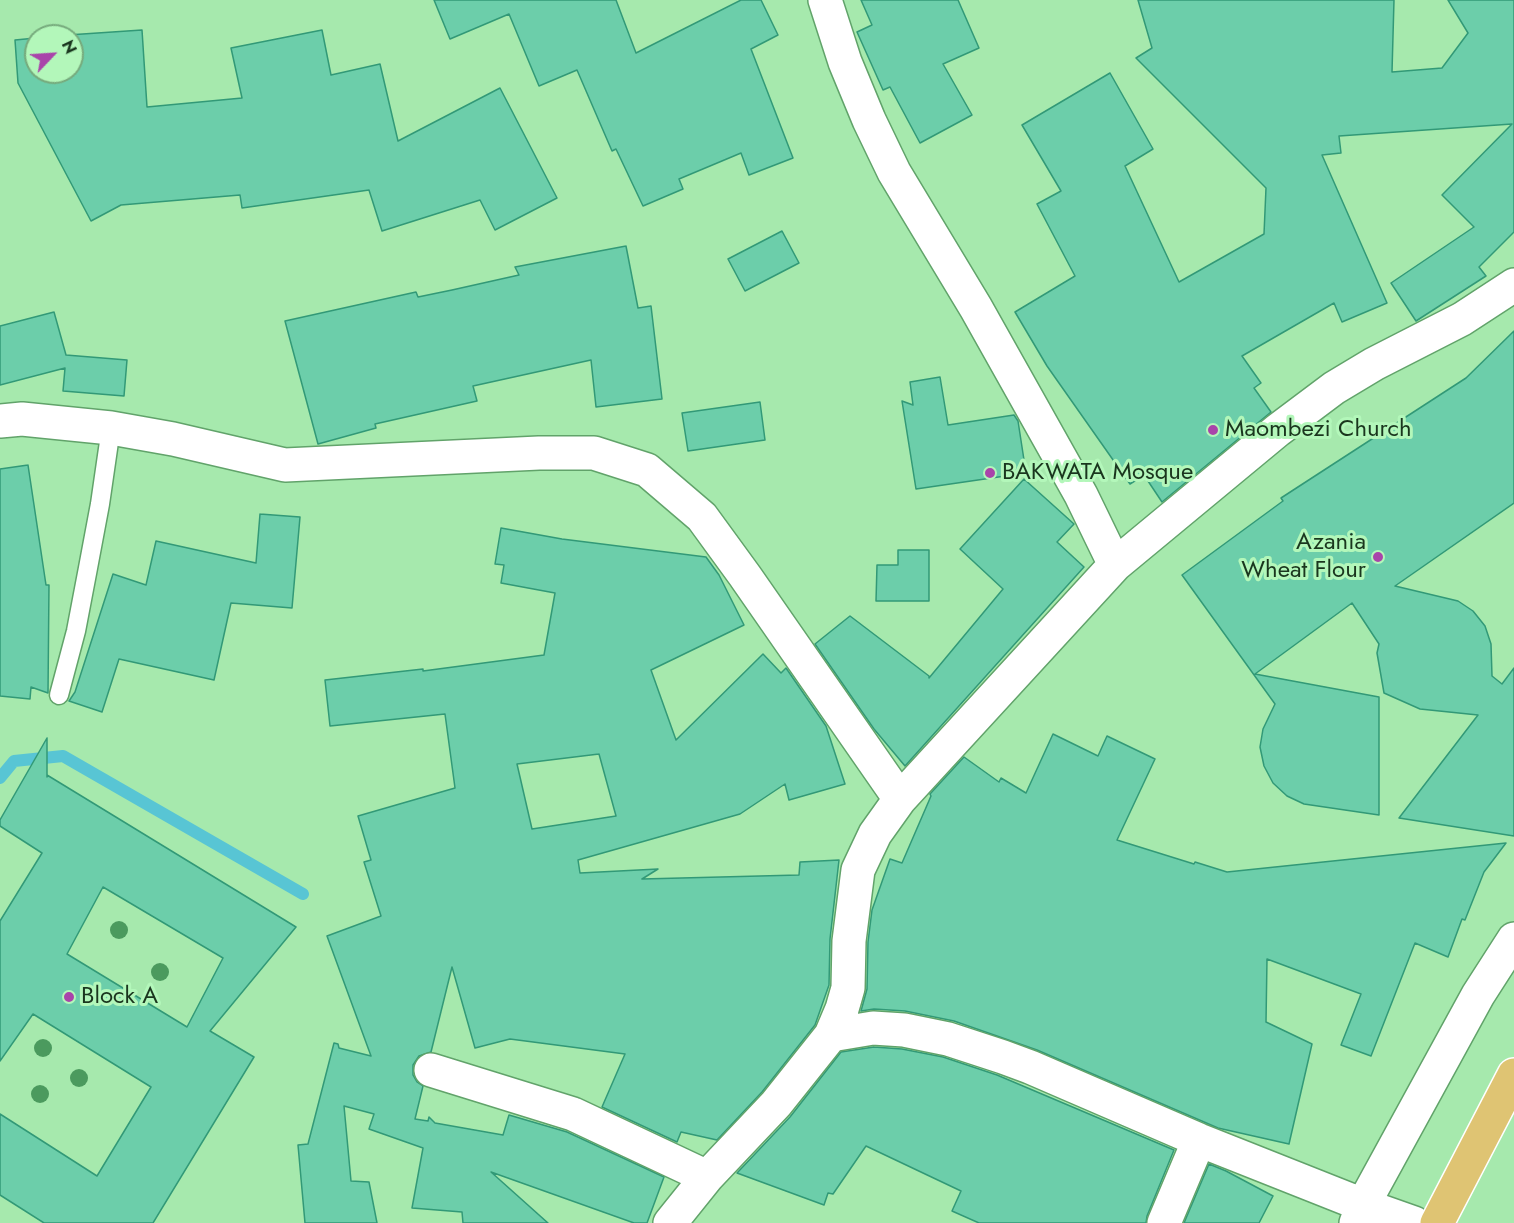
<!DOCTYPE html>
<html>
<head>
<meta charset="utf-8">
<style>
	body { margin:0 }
	#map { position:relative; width:1514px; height:1223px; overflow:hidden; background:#a6e9ad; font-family:Jost,sans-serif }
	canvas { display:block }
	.north { position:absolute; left:24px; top:24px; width:60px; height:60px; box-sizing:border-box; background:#b3f7ba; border:2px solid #76aa7c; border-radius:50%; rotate:65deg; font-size:16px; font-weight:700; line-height:24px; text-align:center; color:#1a361e }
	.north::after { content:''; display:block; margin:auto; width:21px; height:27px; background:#a944aa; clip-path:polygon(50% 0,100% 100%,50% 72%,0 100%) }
</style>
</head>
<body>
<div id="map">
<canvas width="1514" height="1223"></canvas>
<div class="north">N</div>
</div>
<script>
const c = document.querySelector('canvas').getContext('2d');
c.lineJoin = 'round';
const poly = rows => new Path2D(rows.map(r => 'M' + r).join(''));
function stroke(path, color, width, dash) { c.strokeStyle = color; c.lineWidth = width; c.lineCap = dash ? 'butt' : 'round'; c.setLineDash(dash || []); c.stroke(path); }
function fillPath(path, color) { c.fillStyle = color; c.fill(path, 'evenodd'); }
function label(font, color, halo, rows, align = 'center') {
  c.font = font + ' Jost,sans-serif'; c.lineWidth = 6; c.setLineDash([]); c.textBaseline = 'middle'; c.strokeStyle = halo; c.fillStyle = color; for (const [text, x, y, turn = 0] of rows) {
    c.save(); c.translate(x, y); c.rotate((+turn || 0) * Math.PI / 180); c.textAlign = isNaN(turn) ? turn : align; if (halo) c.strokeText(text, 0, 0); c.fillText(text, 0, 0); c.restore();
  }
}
stroke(poly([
	[0,778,14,761,63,756,303,894]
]), '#58c5d4', 12);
const building = poly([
	[434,0,616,0,636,53,741,0,761,0,778,35,751,49,793,158,749,175,741,153,679,179,683,189,643,206,616,149,612,151,577,70,539,86,509,14,450,39,434,0],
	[861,0,958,0,979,48,943,64,972,115,920,143,890,87,883,90,857,32,872,25,861,0],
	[1138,0,1394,0,1392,72,1442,68,1468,33,1448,0,1514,0,1514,232,1479,267,1486,276,1416,321,1391,283,1474,227,1442,195,1512,124,1339,136,1341,153,1322,155,1387,303,1342,322,1334,303,1242,356,1261,383,1254,388,1271,412,1162,502,1144,475,1130,484,1047,366,1015,312,1075,276,1037,204,1061,191,1022,125,1110,73,1153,149,1125,166,1179,282,1264,234,1266,188,1136,58,1152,48,1138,0],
	[142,30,147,107,242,98,231,48,322,30,331,75,380,64,398,141,500,88,557,198,495,230,480,200,382,231,369,190,242,208,240,195,121,205,91,221,18,83,15,40,36,38,36,72,72,72,72,36,53,36,142,30],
	[782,231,799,263,745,291,728,259,782,231],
	[626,246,638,308,651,306,662,399,596,407,591,360,473,386,477,401,375,424,376,428,318,444,285,321,416,292,418,297,452,290,519,275,515,267,626,246],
	[54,312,66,355,127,360,124,396,63,391,65,368,0,385,0,326,54,312],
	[1514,331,1514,503,1395,586,1458,601,1473,611,1485,626,1491,644,1492,676,1502,684,1514,668,1514,836,1399,818,1478,715,1420,709,1384,693,1377,653,1379,644,1352,603,1255,674,1379,697,1379,815,1304,804,1287,796,1273,783,1264,766,1260,747,1263,729,1275,704,1182,575,1283,501,1281,498,1466,378,1514,331],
	[940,377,948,425,1014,415,1018,421,1026,473,916,489,902,401,913,405,910,382,940,377],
	[760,402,765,440,688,451,682,413,760,402],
	[28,465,46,585,49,585,48,693,31,687,30,699,0,696,0,469,28,465],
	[1024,479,1074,524,1057,542,1084,567,905,766,874,729,815,644,850,616,929,676,929,678,1003,589,960,549,1024,479],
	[260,514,300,517,292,608,231,603,214,680,119,659,102,712,69,701,75,692,113,574,146,585,156,541,256,563,260,514],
	[501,528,562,539,706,557,719,575,744,625,651,670,676,740,763,654,781,673,786,668,826,726,845,784,789,800,785,784,740,814,578,860,580,873,658,869,642,879,799,875,800,862,839,860,830,939,829,985,815,1025,762,1092,717,1140,681,1132,677,1142,602,1107,625,1054,510,1039,475,1048,452,967,431,1052,419,1056,413,1065,413,1075,417,1082,423,1086,415,1119,428,1121,429,1117,435,1123,503,1135,509,1115,567,1132,664,1177,647,1223,634,1223,491,1172,548,1223,463,1223,462,1212,412,1208,423,1148,369,1129,374,1114,344,1106,351,1181,369,1182,377,1223,305,1223,298,1145,308,1144,334,1043,338,1044,339,1048,371,1056,327,936,381,916,364,862,371,860,358,816,455,788,445,714,330,726,325,680,423,669,423,671,544,655,555,593,501,583,504,565,495,564,501,528],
	[599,754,616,816,532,829,517,764,599,754],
	[898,550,929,550,929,601,876,601,877,565,898,565,898,550],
	[1053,734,1098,756,1107,736,1155,759,1117,840,1194,864,1195,862,1227,872,1506,843,1484,872,1465,920,1462,919,1448,957,1415,943,1371,1056,1341,1045,1361,994,1267,959,1266,1022,1312,1044,1289,1144,1218,1128,1037,1050,954,1021,905,1011,874,1009,861,1011,867,989,868,942,872,910,890,859,902,863,931,796,930,794,964,757,999,782,1001,778,1026,793,1053,734],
	[47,738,47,777,47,775,296,927,210,1031,254,1057,153,1223,44,1223,0,1195,0,1114,97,1176,151,1087,33,1014,0,1061,0,921,42,853,0,826,0,820,47,738],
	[103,887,223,958,187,1027,67,954,103,887],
	[874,1047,902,1049,943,1057,997,1075,1174,1150,1147,1216,1146,1223,979,1223,952,1211,961,1191,866,1146,833,1194,828,1193,824,1205,737,1173,790,1117,841,1052,874,1047],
	[1209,1164,1226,1171,1273,1196,1259,1223,1184,1223,1209,1164]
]);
fillPath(building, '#6cceaa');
stroke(building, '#329977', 1.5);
const lane = poly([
	[59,695,76,631,88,568,100,504,111,428]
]);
const street = poly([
	[825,0,845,62,869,120,894,172,976,308,1081,495,1115,565],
	[0,421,22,419,111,428,173,439,285,465,539,453,594,453,647,470,702,517,745,576,900,799],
	[831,1035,873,1028,904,1030,948,1039,1003,1057,1030,1067,1199,1140,1363,1205,1414,1223],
	[431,1070,573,1114,707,1177],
	[670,1223,707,1177,776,1104,831,1035,842,1009,848,988,849,941,858,870,875,834,900,799,1115,565,1278,430,1334,388,1374,364,1462,319,1514,285],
	[1164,1223,1199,1140],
	[1356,1223,1363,1205,1478,995,1514,939]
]);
const primary = poly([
	[1437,1223,1514,1075]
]);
stroke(lane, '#61a36a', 21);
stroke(street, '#61a36a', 36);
stroke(primary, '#fff', 36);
stroke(lane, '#fff', 18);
stroke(street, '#fff', 33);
stroke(primary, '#dfc473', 33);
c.fillStyle = '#4b9a5e';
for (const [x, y] of [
	[119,930],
	[160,972],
	[43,1048],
	[79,1078],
	[40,1094]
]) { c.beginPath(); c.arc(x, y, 9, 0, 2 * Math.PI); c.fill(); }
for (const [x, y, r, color] of [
	[1213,430,6,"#a944aa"],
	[990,473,6,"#a944aa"],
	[1378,557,6,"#a944aa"],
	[69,997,6,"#a944aa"]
]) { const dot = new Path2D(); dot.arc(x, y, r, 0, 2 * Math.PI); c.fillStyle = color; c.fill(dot); stroke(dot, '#b3f7ba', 2); }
label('24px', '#1a361e', '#b3f7ba', [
	["Maombezi Church",1225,430],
	["BAKWATA Mosque",1002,473],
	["Azania",1366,543,"right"],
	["Wheat Flour",1366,571,"right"],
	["Block A",81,997]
], 'left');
</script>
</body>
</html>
